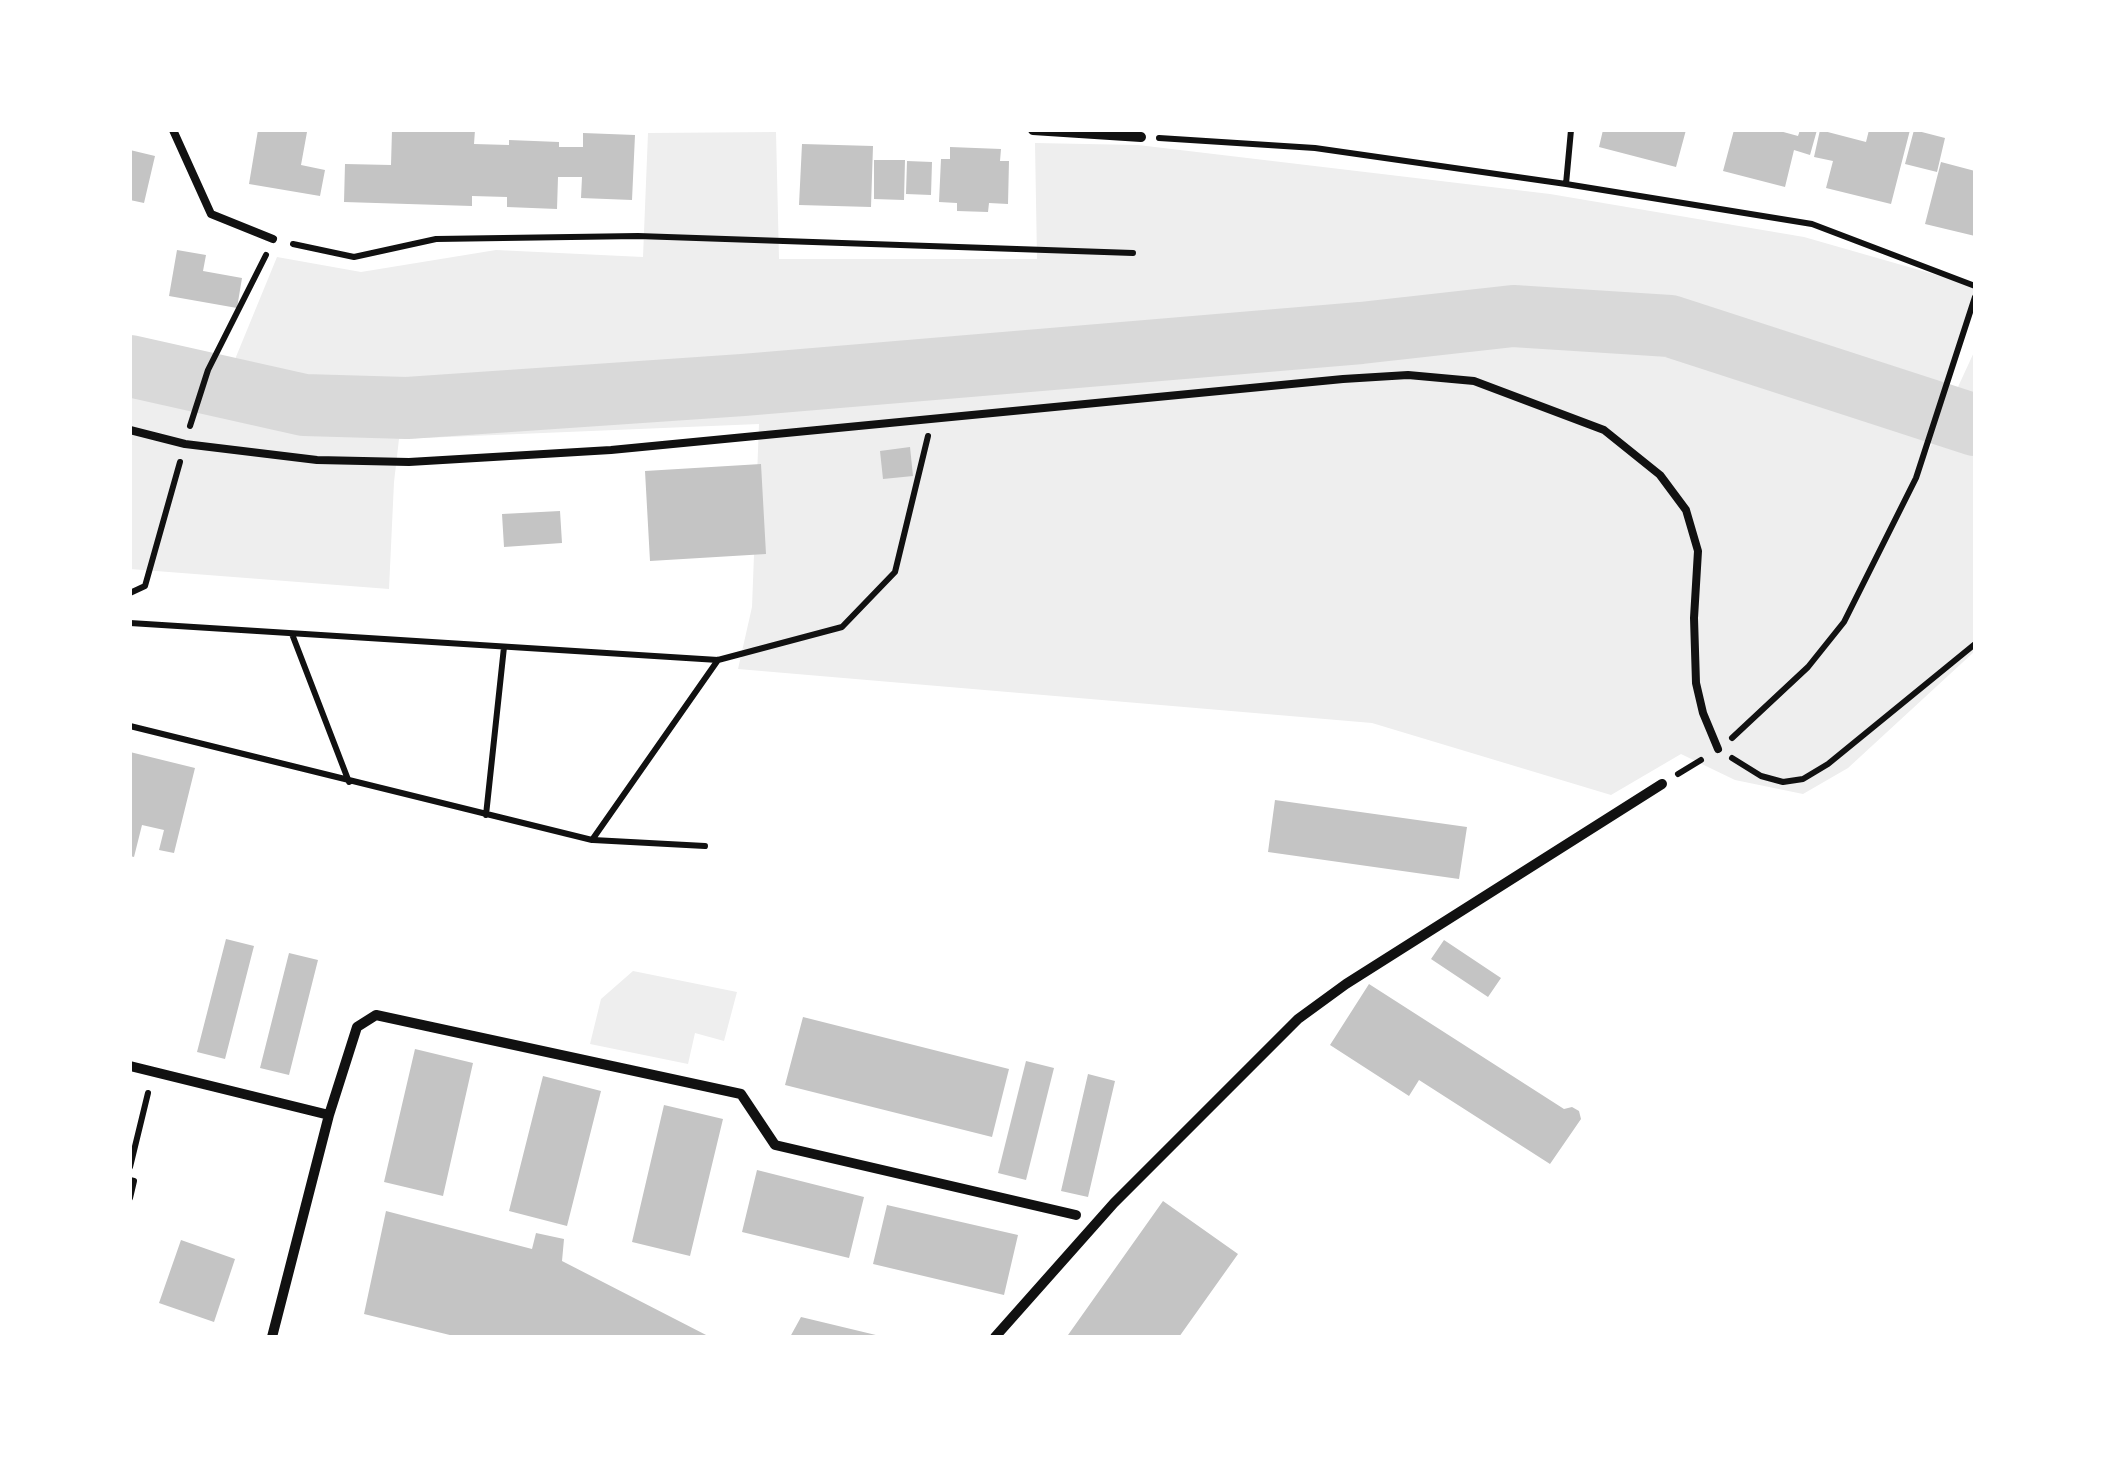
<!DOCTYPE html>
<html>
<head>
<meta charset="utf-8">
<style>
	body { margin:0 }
	#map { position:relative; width:2105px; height:1467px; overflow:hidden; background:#fff; font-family:Raleway,sans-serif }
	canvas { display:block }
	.frame { position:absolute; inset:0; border:132px solid #fff; pointer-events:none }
</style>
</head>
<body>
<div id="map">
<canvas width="2105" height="1467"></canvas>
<div class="frame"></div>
</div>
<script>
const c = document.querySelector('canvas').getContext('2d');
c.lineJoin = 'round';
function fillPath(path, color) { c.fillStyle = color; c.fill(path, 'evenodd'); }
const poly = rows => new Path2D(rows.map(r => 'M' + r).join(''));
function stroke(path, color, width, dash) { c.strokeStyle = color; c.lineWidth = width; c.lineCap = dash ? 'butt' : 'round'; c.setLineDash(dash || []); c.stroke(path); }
fillPath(poly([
	[776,132,779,259,1037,259,1035,143,1138,145,1550,194,1804,237,1975,286,1975,297,1922,465,1975,350,1975,651,1848,768,1803,794,1735,780,1681,754,1611,795,1372,723,738,669,752,607,759,424,399,439,394,482,389,589,130,569,130,348,231,369,277,257,361,272,496,250,643,257,648,133],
	[633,971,737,992,724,1041,695,1033,688,1064,590,1044,601,999]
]), '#eee');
stroke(poly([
	[130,366,304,405,407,408,743,385,1361,333,1513,316,1670,326,1975,425]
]), '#d9d9d9', 62);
fillPath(poly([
	[258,130,307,132,301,165,325,170,320,196,249,184],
	[392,130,475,130,474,144,509,145,509,140,559,142,559,147,583,147,583,133,635,135,632,200,581,198,582,177,558,177,557,209,507,207,507,197,472,196,472,206,344,202,345,164,391,165],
	[1603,130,1686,130,1676,167,1599,147],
	[1734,130,1776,130,1798,136,1800,130,1817,130,1810,155,1794,150,1785,187,1723,171],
	[1820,130,1866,142,1869,130,1910,130,1891,204,1826,188,1833,161,1814,157],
	[1914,130,1945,138,1937,172,1905,164],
	[802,144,873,146,871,207,799,205],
	[950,147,1001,149,1000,161,1009,161,1008,204,989,203,988,212,957,211,957,203,939,202,941,159,950,159],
	[130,150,155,156,144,203,130,200],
	[874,160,905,160,904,200,874,199],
	[907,161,932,162,931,195,906,194],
	[1941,162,1975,171,1975,236,1925,224],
	[177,250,206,255,203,271,242,278,237,308,169,296],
	[910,447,913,476,883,479,880,451],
	[761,464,766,554,650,561,645,471],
	[560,511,562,543,504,547,502,514],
	[130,752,195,768,174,853,159,850,164,830,142,825,134,857,130,856],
	[1275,800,1467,827,1459,879,1268,852],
	[226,939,254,946,225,1059,197,1052],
	[1444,940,1501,978,1488,997,1431,959],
	[289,953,318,960,289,1075,260,1068],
	[1369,984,1564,1109,1572,1107,1579,1111,1581,1119,1550,1164,1419,1080,1409,1096,1330,1045],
	[803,1017,1009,1069,992,1137,785,1085],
	[415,1049,473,1063,443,1196,384,1182],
	[1026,1061,1054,1068,1026,1180,998,1173],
	[1088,1074,1115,1081,1088,1197,1061,1191],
	[543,1076,601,1091,567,1226,509,1211],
	[664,1105,723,1119,690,1256,632,1242],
	[757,1170,864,1197,849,1258,742,1232],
	[1163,1201,1238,1254,1179,1337,1070,1337,1068,1335],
	[887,1205,1018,1235,1004,1295,873,1264],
	[386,1211,532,1249,536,1233,564,1239,562,1261,710,1337,458,1337,364,1314],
	[181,1240,235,1259,214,1322,159,1303],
	[801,1317,880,1336,880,1337,790,1337]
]), '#c4c4c4');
stroke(poly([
	[1159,138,1315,148,1566,184,1812,224,1975,286],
	[1566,184,1571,130],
	[293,244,354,257,436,239,638,236,1133,253],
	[190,426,208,370,266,255],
	[130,593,145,586,180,462],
	[130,623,718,660,842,627,895,572,928,436],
	[292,634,349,782],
	[130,726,592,840,718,660],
	[1732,738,1808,667,1844,622,1916,478,1975,297],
	[1732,758,1761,776,1783,782,1803,779,1828,764,1975,644],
	[1678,774,1701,760],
	[486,815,504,647],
	[593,840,705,846],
	[130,1167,148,1093],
	[130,1180,134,1181,130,1198]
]), '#111', 6);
stroke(poly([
	[173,130,211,214,273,239],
	[130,430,185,444,317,460,409,462,611,450,1343,379,1408,375,1474,381,1604,430,1660,475,1686,510,1698,551,1694,618,1696,683,1703,713,1718,749]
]), '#111', 8);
stroke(poly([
	[1033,130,1141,137],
	[130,1066,329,1115,272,1337],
	[329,1115,357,1027,376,1015,741,1094,775,1145,1076,1215],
	[995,1337,1114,1203,1298,1019,1346,984,1662,784]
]), '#111', 10);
</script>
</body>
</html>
